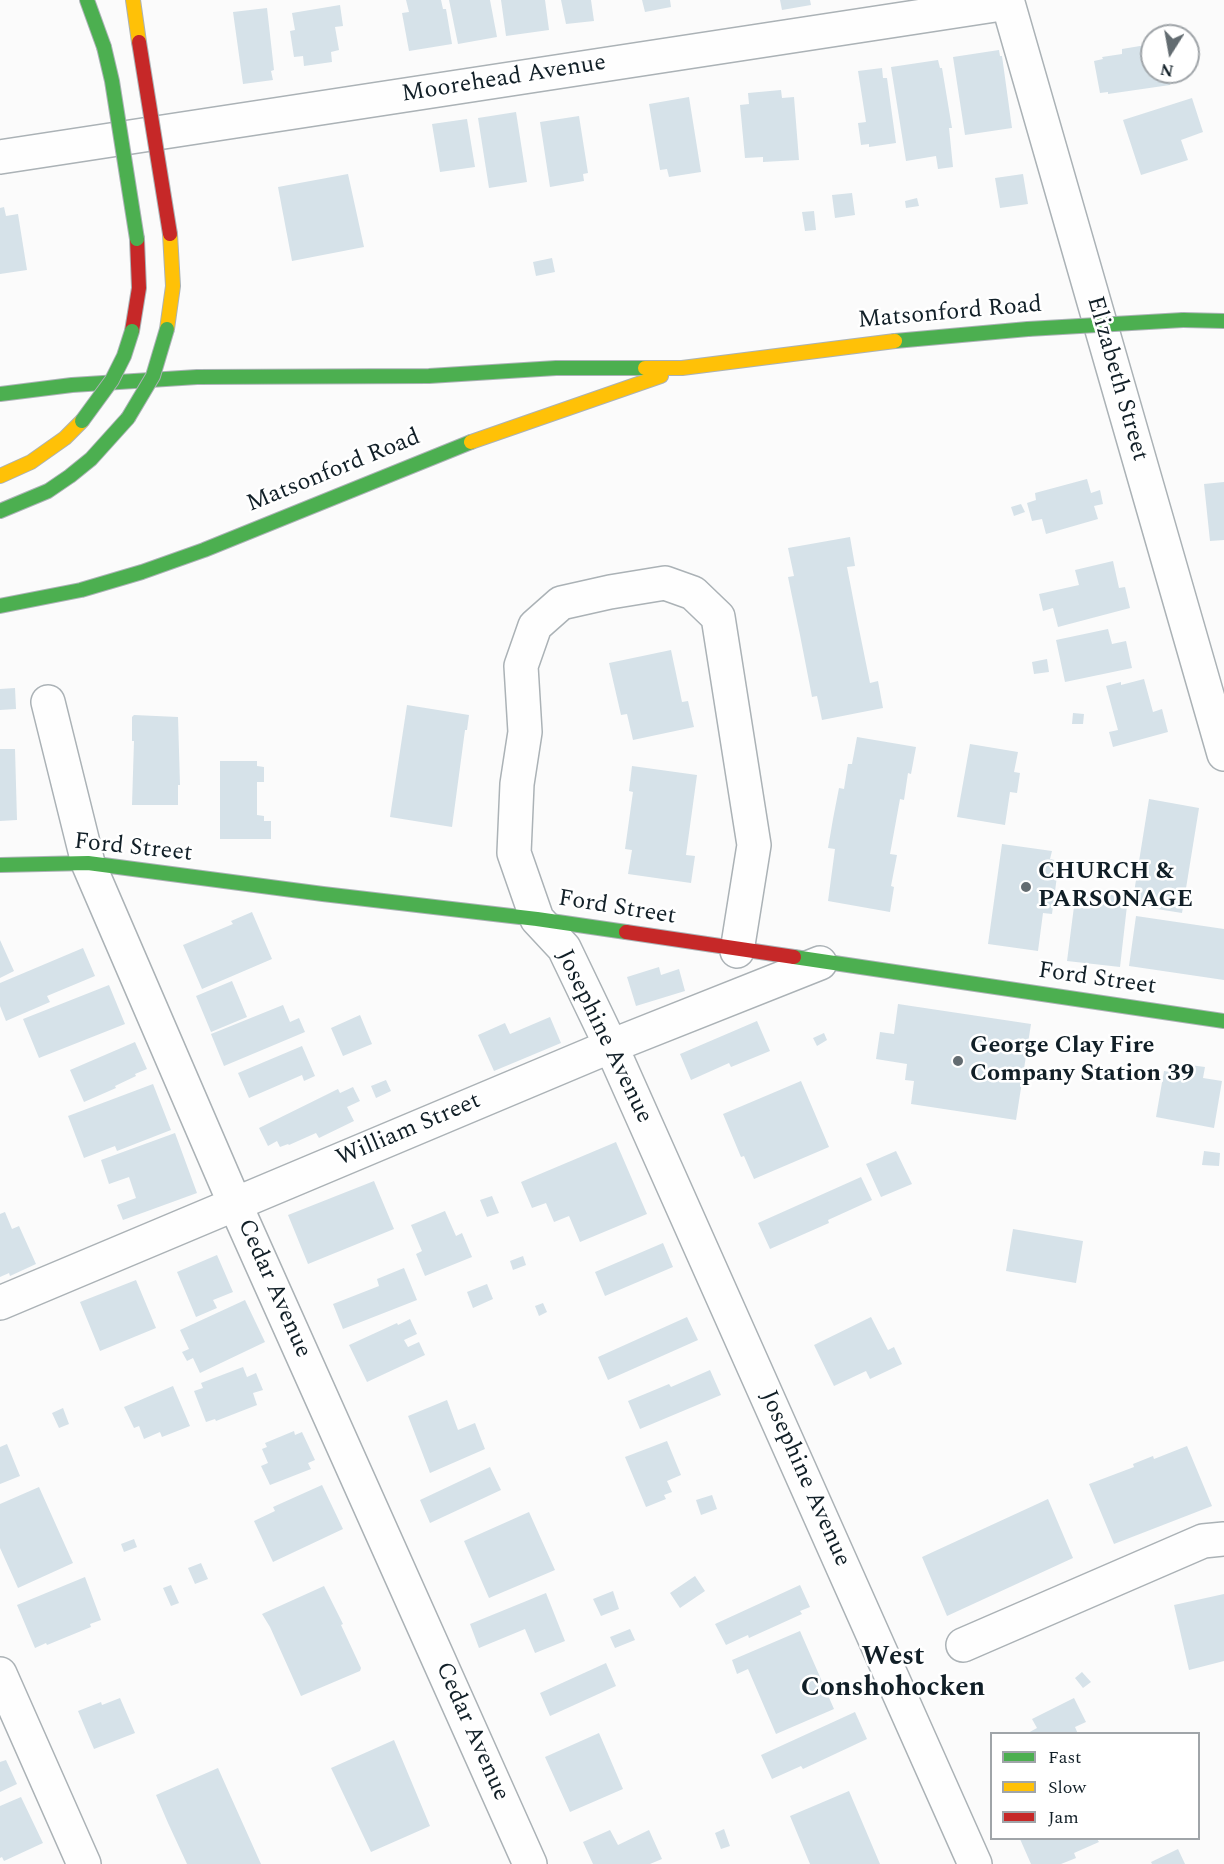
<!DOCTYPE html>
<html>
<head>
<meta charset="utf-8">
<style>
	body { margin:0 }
	#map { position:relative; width:1224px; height:1864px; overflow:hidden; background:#fbfbfb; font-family:Spectral,serif }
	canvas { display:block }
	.legend { position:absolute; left:990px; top:1732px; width:210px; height:108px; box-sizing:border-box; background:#fff; border:2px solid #a0a5a9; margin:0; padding:8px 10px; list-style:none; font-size:18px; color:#111f27 }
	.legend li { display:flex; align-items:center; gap:12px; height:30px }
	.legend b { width:30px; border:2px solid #a0a5a9 }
	.north { position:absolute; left:1140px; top:24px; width:60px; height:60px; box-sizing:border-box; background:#fff; border:2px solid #a0a5a9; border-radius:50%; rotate:191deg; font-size:16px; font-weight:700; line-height:24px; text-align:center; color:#111f27 }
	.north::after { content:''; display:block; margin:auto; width:21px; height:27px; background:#636c71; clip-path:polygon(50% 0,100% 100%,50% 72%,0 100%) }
</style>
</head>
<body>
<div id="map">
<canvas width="1224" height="1864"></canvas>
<ul class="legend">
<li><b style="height:8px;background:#4caf50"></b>Fast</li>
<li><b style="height:8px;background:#ffc107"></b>Slow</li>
<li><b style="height:8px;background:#c62828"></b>Jam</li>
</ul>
<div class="north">N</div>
</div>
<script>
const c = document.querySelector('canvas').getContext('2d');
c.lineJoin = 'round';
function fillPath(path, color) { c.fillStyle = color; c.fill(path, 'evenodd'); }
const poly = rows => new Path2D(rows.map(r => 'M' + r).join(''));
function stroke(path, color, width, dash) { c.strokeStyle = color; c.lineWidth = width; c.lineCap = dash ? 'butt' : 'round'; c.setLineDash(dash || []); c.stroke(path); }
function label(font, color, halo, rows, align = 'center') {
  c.font = font + ' Spectral,serif'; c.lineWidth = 5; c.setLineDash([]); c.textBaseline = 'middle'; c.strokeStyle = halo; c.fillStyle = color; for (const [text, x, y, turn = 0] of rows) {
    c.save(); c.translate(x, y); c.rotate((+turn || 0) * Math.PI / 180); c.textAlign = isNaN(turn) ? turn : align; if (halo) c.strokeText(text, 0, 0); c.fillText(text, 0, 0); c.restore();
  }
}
fillPath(poly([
	[406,0,441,0,443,9,446,9,452,44,409,51,402,13,409,12],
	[449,0,490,0,497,37,458,44],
	[501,0,545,0,549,30,506,36],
	[561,0,591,0,594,21,566,24],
	[642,0,670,0,671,7,645,12],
	[780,0,810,0,811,5,782,10],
	[340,5,343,26,335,27,339,50,331,52,332,62,304,66,303,56,294,57,290,31,295,30,292,13],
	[267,8,274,70,271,71,273,80,243,84,233,12],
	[1152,44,1152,72,1168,72,1170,85,1108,94,1108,92,1100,93,1094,61,1103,59,1102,57,1122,54,1122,49],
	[999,50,1000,56,1002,56,1012,128,965,135,953,57],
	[938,60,940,68,942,68,952,128,949,128,953,167,938,169,936,156,906,161,891,67],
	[882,68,883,78,887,78,896,143,869,147,869,144,861,145,858,123,866,122,858,71],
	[781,90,782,98,794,97,799,160,763,162,763,157,745,158,740,105,749,104,748,93],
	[689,97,701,172,669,177,667,169,660,170,649,104],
	[1192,98,1203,132,1181,140,1188,160,1141,175,1123,120],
	[516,112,527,182,489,188,478,118],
	[579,116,588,173,583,174,584,181,550,187,540,122],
	[467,119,475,167,440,172,432,124],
	[348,174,364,247,292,261,278,187],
	[1023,174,1028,204,1000,208,995,178],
	[852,193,855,215,835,218,832,195],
	[917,198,919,206,906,208,905,201],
	[4,207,6,216,18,214,27,270,0,274,0,208],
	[814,211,816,230,805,231,802,212],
	[552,258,555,272,536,276,533,262],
	[1087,479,1091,493,1100,490,1103,504,1094,506,1098,519,1046,534,1042,519,1032,521,1027,503,1036,500,1035,493],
	[1224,482,1224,540,1210,541,1204,484],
	[1021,504,1025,512,1014,516,1011,507],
	[850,537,855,566,847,567,858,624,870,683,878,681,883,708,822,720,817,696,812,697,800,635,788,577,794,576,788,548],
	[1113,561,1119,588,1125,587,1130,608,1058,627,1053,608,1043,611,1039,594,1079,585,1075,570],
	[1108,629,1112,644,1126,641,1132,668,1065,682,1056,640],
	[671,650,682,702,688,701,694,727,633,740,627,714,621,715,609,663],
	[1047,659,1049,672,1034,674,1032,662],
	[1144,679,1153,712,1162,709,1168,732,1113,747,1109,732,1118,730,1106,686,1121,682,1121,685],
	[15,688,16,709,0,710,0,689],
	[407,705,469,715,467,730,465,730,452,827,390,817],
	[1073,713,1084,714,1083,724,1072,724],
	[134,715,178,717,180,785,178,785,178,805,132,805,134,741,132,741,132,717],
	[857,737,916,747,911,774,908,773,904,800,900,799,890,854,897,855,891,886,894,887,890,912,828,901,835,849,828,848,833,819,839,788,844,789,848,764,852,764],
	[970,744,1018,752,1014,772,1020,773,1017,793,1010,792,1005,825,957,817],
	[0,749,15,749,17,820,0,821],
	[220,761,257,761,257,766,264,767,264,782,257,782,257,815,264,816,264,821,271,821,271,839,220,839],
	[632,766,697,775,686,855,695,856,691,883,628,874,632,850,625,849,633,792,629,791],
	[1149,799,1199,808,1182,913,1132,905],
	[1002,844,1052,851,1050,859,1059,861,1052,914,1043,913,1038,951,988,944],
	[1076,891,1128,897,1120,967,1067,961],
	[252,912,272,959,202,989,183,945,233,924,231,921],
	[1136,916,1224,929,1224,980,1129,966],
	[0,940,14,971,0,978],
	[83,948,95,976,47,996,50,1002,6,1021,0,1006,0,983],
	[659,967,661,975,679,969,685,991,636,1006,627,977],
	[232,981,247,1017,211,1032,196,996],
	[109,985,125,1024,39,1058,23,1019],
	[898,1004,1031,1024,1016,1120,911,1104,914,1081,905,1080,907,1064,876,1059,880,1032,894,1034],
	[283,1005,290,1022,299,1018,305,1032,224,1066,211,1034],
	[360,1015,372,1044,343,1056,331,1028],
	[550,1017,561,1043,494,1071,478,1035,505,1023,510,1034],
	[757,1021,770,1051,731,1067,729,1063,691,1080,680,1054],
	[824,1033,827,1040,817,1046,813,1038],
	[135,1042,147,1069,135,1074,136,1076,115,1086,116,1088,84,1102,70,1070],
	[302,1046,315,1076,304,1081,302,1075,249,1098,238,1073],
	[1182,1064,1205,1067,1203,1078,1222,1081,1214,1128,1156,1117,1164,1071,1181,1074],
	[386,1080,391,1091,376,1098,371,1086],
	[801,1081,829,1147,754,1179,744,1156,741,1157,723,1114],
	[153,1084,171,1130,117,1151,115,1146,84,1158,68,1116],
	[353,1087,360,1101,347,1107,354,1121,319,1138,316,1133,289,1145,288,1144,280,1147,277,1141,268,1146,259,1128,338,1089,340,1093],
	[175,1133,197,1193,123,1220,117,1205,136,1198,129,1177,109,1184,101,1160],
	[616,1142,647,1214,580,1242,569,1216,554,1222,546,1203,532,1208,521,1182],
	[896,1151,912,1184,881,1197,866,1164],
	[1204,1151,1220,1153,1219,1166,1202,1165],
	[861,1177,872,1200,828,1220,829,1223,770,1249,758,1223],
	[374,1181,394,1229,308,1264,288,1215],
	[492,1196,499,1213,487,1217,480,1200],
	[445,1211,456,1236,462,1233,472,1257,425,1276,416,1254,422,1251,411,1225],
	[5,1212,12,1229,19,1226,36,1264,10,1276,9,1273,0,1277,0,1214],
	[1013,1229,1083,1241,1076,1283,1006,1271],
	[663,1243,673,1267,605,1296,595,1272],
	[217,1255,233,1292,213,1300,217,1308,196,1317,177,1272],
	[523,1256,526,1265,513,1270,510,1261],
	[404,1268,417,1300,343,1329,333,1304,379,1286,377,1279],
	[136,1280,156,1328,100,1351,80,1302],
	[487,1284,493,1299,473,1308,467,1292],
	[245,1300,265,1342,200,1373,193,1358,187,1361,182,1352,189,1349,180,1330],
	[543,1303,547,1312,539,1316,535,1306],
	[687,1317,698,1340,608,1380,598,1357],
	[871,1317,888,1350,894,1347,902,1364,870,1379,866,1371,834,1386,814,1345],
	[410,1319,417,1334,404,1340,408,1347,419,1342,425,1355,367,1382,349,1345,397,1323,398,1325],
	[243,1367,247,1377,256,1373,263,1390,253,1393,257,1405,216,1421,215,1419,206,1422,194,1391,203,1388,201,1383],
	[710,1370,721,1395,640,1429,628,1401,669,1384,671,1387],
	[173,1386,190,1426,162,1437,160,1432,144,1439,139,1426,134,1428,124,1407],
	[447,1400,458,1430,475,1423,485,1449,430,1473,408,1416],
	[63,1408,69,1424,59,1428,52,1413],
	[294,1431,295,1435,302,1432,315,1460,308,1463,311,1469,270,1485,261,1466,268,1463,262,1449,267,1447,265,1443],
	[667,1441,681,1475,667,1481,672,1492,664,1495,666,1499,646,1507,625,1457],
	[7,1444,20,1476,0,1484,0,1447],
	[1187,1446,1212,1506,1114,1544,1089,1484,1134,1467,1133,1464,1153,1456,1154,1459],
	[490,1467,501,1490,430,1523,420,1500],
	[322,1485,343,1529,273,1562,254,1521,275,1511,273,1507],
	[39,1487,73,1563,18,1588,0,1548,0,1504],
	[712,1495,717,1509,701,1515,696,1500],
	[1048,1499,1073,1558,947,1616,922,1557],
	[529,1512,555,1570,489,1598,464,1541],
	[134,1539,137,1547,124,1552,121,1544],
	[201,1563,208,1579,195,1584,188,1568],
	[695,1576,705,1591,680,1608,670,1593],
	[85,1577,101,1620,90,1624,91,1627,47,1645,46,1643,35,1648,17,1605],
	[171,1585,179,1603,171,1606,163,1588],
	[800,1585,810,1607,800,1611,802,1614,749,1638,748,1635,726,1645,715,1624],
	[324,1586,343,1624,341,1625,361,1668,360,1671,301,1696,270,1627,262,1614],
	[613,1591,619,1609,601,1616,593,1599],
	[546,1593,565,1641,535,1653,525,1629,479,1648,470,1624],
	[1224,1594,1224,1661,1189,1670,1174,1605],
	[630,1629,635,1640,615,1648,610,1637],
	[800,1631,834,1709,776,1734,748,1669,737,1674,732,1660],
	[606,1663,616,1686,550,1716,540,1693],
	[1082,1672,1091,1682,1083,1688,1075,1678],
	[120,1698,135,1733,94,1749,78,1711,101,1702,102,1705],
	[1074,1698,1086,1722,1075,1727,1078,1734,1026,1734,1037,1728,1032,1719],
	[855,1712,867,1739,803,1769,801,1766,772,1779,761,1755],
	[599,1733,623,1789,570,1812,545,1757],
	[394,1740,430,1826,371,1852,331,1768],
	[6,1760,17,1784,0,1792,0,1762],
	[218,1768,230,1795,261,1864,187,1864,168,1823,156,1795],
	[849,1791,880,1864,810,1864,790,1816],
	[21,1797,43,1843,4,1861,2,1857,0,1858,0,1806],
	[724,1829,730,1846,721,1849,715,1833],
	[610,1830,618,1845,649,1830,662,1859,650,1864,593,1864,583,1842],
	[1020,1839,1097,1839,1099,1842,1074,1853,1076,1858,1061,1864,1031,1864],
	[1178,1849,1185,1864,1152,1864,1151,1862]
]), '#d6e2e9');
const street = poly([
	[0,157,1008,3,1224,754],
	[48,702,88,863,235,1204,530,1864],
	[737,951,754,845,718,617,693,593,665,583,610,592,561,603,535,626,521,666,525,732,517,784,514,853,537,919,564,948,611,1046,975,1864],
	[0,1303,611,1046,820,963],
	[963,1645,1203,1541,1224,1539],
	[0,1674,84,1864]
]);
const fast = poly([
	[87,0,104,47],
	[1183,320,1224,321],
	[895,341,1028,329],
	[0,394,72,385,197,377,429,376,556,368,645,368],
	[0,511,48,491,70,476,91,459,128,418],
	[0,606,81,590,142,572,204,550,471,442],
	[0,865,88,863,323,894,537,919,626,932],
	[794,957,1224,1021]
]);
const slow = poly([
	[133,0,139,42],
	[167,329,173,286,170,234],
	[645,368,682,368,895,341],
	[471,442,661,376],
	[0,476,31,462,65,438,82,421]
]);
const jam = poly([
	[132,331,139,288,137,239],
	[626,932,794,957]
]);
stroke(street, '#abb2b6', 36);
stroke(fast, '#abb2b6', 16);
stroke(slow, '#abb2b6', 16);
stroke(jam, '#abb2b6', 16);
stroke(street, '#fefefe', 33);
stroke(fast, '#4caf50', 14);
stroke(slow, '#ffc107', 14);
stroke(jam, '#c62828', 14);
const fastBridge = poly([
	[104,47,112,81,137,239],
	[1028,329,1183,320],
	[128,418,153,376,167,329],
	[82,421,112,380,124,356,132,331]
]);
const jamBridge = poly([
	[139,42,170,234]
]);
stroke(fastBridge, '#abb2b6', 16, []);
stroke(jamBridge, '#abb2b6', 16, []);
stroke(fastBridge, '#4caf50', 14);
stroke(jamBridge, '#c62828', 14);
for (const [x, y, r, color] of [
	[1026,887,6,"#636c71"],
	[958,1061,6,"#636c71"]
]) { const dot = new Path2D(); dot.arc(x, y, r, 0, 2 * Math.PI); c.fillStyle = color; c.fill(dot); stroke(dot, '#fff', 2); }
label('24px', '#111f27', '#fff', [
	["Moorehead Avenue",504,80,-9],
	["Matsonford Road",950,314,-5],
	["Elizabeth Street",1116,379,74],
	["Matsonford Road",334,472,-22],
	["Ford Street",133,849,6],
	["Ford Street",617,909,9],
	["Ford Street",1097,980,8],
	["Josephine Avenue",603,1037,64],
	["William Street",409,1131,-23],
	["Cedar Avenue",273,1289,66],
	["Josephine Avenue",804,1479,66],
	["Cedar Avenue",471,1732,66]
]);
label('bold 24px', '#111f27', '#fff', [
	["CHURCH &",1038,873],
	["PARSONAGE",1038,901],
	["George Clay Fire",970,1047],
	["Company Station 39",970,1075]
], 'left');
label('bold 27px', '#111f27', '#fff', [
	["West",893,1659],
	["Conshohocken",893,1690]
]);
</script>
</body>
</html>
